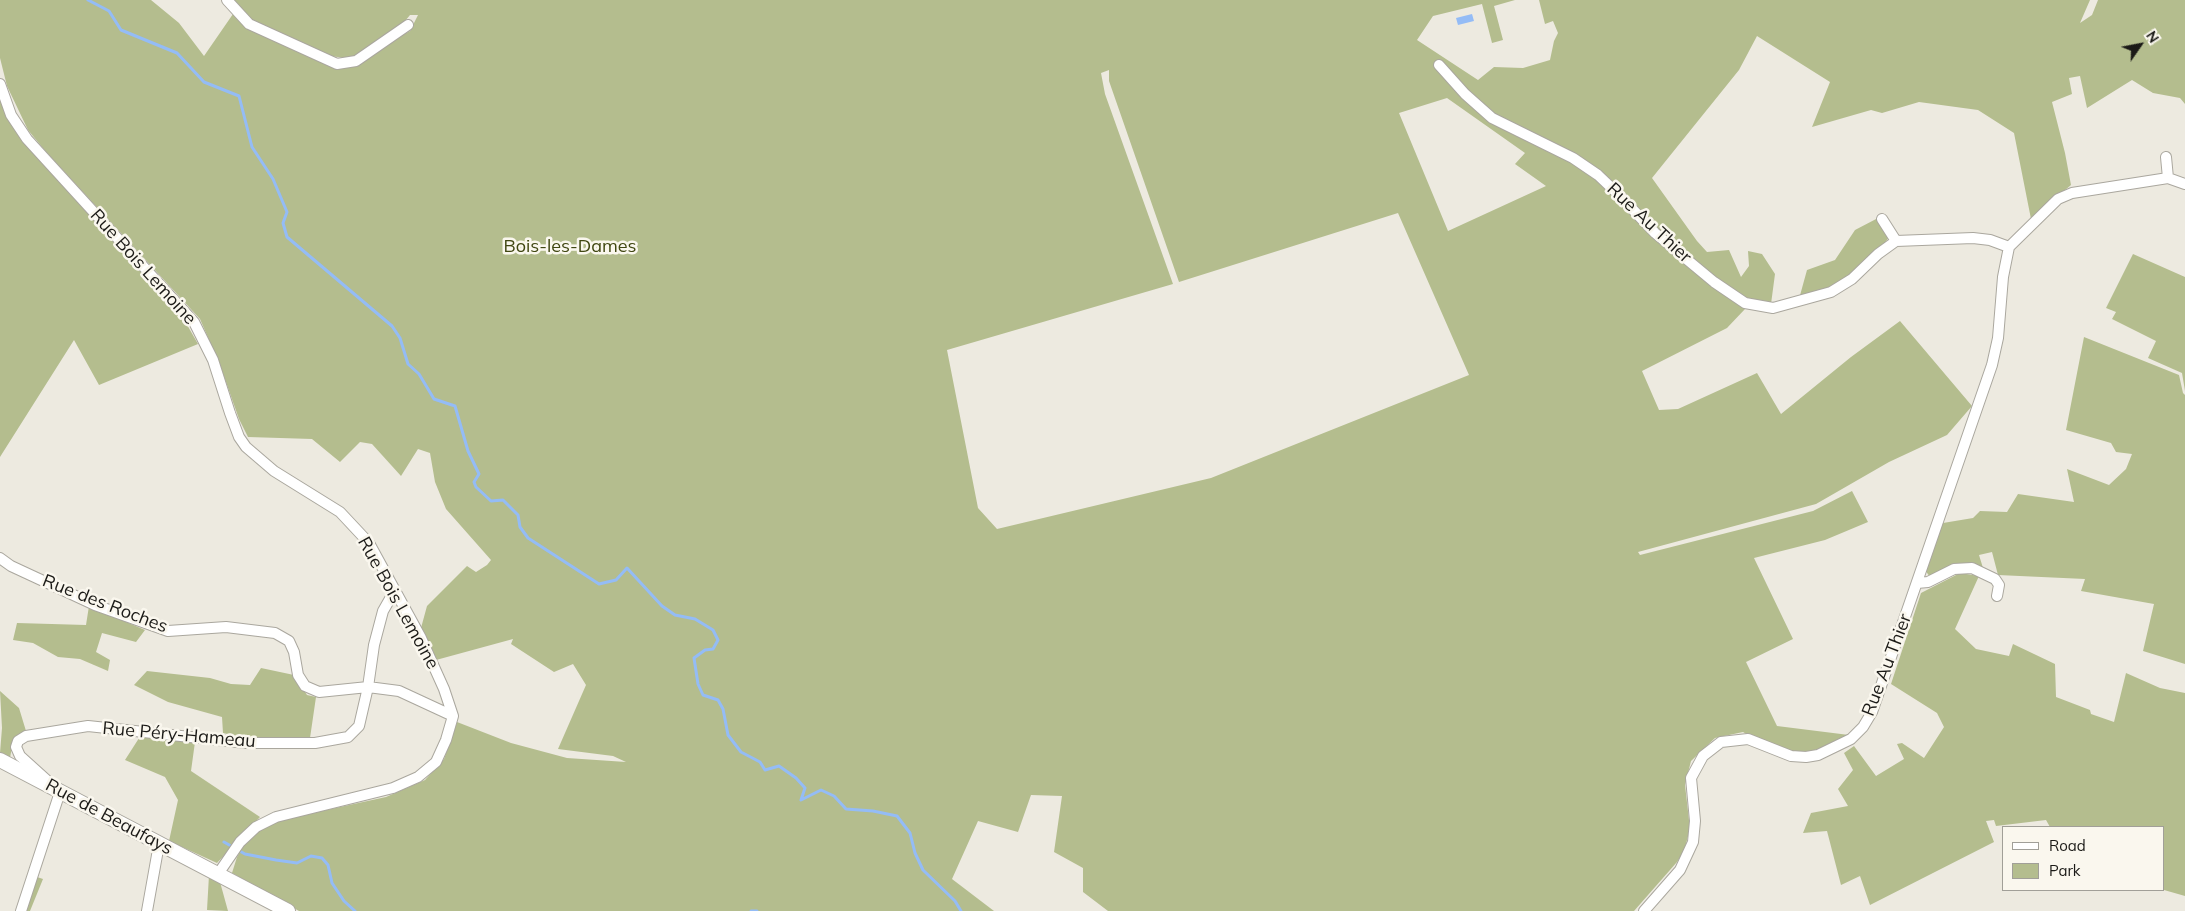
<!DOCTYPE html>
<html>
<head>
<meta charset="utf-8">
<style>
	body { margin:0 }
	#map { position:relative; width:2185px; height:911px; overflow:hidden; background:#edeae0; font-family:Mulish,sans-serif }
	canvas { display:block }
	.legend { position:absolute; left:2002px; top:826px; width:162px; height:65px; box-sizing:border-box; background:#faf7ee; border:1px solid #a19f98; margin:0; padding:6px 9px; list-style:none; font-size:15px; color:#1b1a17 }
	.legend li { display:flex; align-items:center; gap:10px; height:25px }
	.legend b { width:25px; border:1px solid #a19f98 }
	.north { position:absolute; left:2115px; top:20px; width:50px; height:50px; -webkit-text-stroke:4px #faf7ee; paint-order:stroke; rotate:57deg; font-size:14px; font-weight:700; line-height:20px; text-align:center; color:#1b1a17 }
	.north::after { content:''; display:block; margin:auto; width:18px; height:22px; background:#1b1a17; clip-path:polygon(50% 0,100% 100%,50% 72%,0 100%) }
</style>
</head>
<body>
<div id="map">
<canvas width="2185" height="911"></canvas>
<ul class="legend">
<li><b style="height:6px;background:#fff"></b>Road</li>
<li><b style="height:14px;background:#b4bd8e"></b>Park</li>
</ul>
<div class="north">N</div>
</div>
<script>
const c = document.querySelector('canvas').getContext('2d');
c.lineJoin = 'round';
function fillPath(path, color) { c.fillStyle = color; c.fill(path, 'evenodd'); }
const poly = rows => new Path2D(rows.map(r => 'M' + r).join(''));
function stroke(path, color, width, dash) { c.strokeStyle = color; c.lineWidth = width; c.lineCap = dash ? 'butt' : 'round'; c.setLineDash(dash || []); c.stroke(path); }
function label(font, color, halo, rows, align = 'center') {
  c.font = font + ' Mulish,sans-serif'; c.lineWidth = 5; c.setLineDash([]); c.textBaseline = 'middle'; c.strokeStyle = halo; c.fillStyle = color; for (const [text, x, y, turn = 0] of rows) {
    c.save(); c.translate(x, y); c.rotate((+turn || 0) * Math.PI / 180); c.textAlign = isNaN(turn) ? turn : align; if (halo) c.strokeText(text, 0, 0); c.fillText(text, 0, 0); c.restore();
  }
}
fillPath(poly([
	[0,0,151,0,179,23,204,56,233,14,340,69,410,31,418,15,410,15,396,32,353,59,330,56,248,18,233,0,1515,0,1494,6,1503,40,1492,43,1482,4,1433,16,1417,40,1478,80,1494,67,1523,68,1550,60,1554,41,1558,33,1553,21,1545,24,1539,0,2090,0,2080,23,2092,15,2098,0,2185,0,2185,104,2180,98,2153,93,2132,80,2087,108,2080,76,2069,78,2072,94,2052,102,2065,153,2071,185,2031,219,2014,133,1978,110,1919,102,1882,113,1871,110,1812,127,1830,82,1757,36,1739,70,1652,178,1697,241,1707,252,1729,250,1741,277,1749,266,1748,251,1762,254,1775,274,1771,304,1745,309,1727,328,1642,371,1659,410,1678,409,1757,373,1781,414,1851,357,1900,321,1972,406,1947,435,1889,462,1816,504,1638,552,1640,555,1813,511,1852,491,1868,522,1825,540,1754,558,1793,639,1746,662,1777,726,1849,735,1844,740,1800,755,1760,742,1743,732,1715,738,1691,761,1685,785,1690,829,1684,851,1677,862,1634,911,1108,911,1083,892,1083,868,1054,852,1062,796,1031,795,1018,832,978,821,952,879,994,911,299,911,232,873,237,857,249,837,271,822,386,797,425,780,444,759,457,722,511,743,567,758,626,762,613,756,558,749,586,685,573,664,554,672,511,644,513,639,436,660,421,628,427,606,467,566,476,572,487,565,491,560,446,509,435,482,430,453,418,449,401,476,372,444,360,442,340,462,312,439,248,437,239,419,220,365,200,319,47,153,28,130,7,86,0,58],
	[1109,70,1109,81,1179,282,1398,213,1469,375,1211,478,997,529,978,508,947,350,1173,284,1105,94,1101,73],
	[1447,98,1525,153,1515,164,1546,186,1448,231,1399,113],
	[0,95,6,115,178,309,198,344,99,385,74,340,0,457],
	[1878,218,1878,222,1889,237,1865,272,1839,288,1799,299,1807,270,1835,260,1855,230],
	[2133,254,2185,277,2185,391,2182,373,2148,358,2156,341,2112,319,2116,312,2106,308],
	[2084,337,2179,375,2183,393,2185,395,2185,664,2143,651,2154,604,2081,591,2085,579,1998,575,1992,552,1979,555,1983,568,1930,577,1925,570,1943,523,1973,518,1980,511,2007,512,2018,494,2074,502,2067,469,2109,485,2126,469,2132,454,2116,452,2111,443,2066,430],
	[1960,573,1979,576,1955,629,1976,649,2009,656,2013,644,2055,664,2056,697,2090,710,2091,714,2114,722,2126,673,2160,688,2185,693,2185,896,2164,890,2164,827,2050,827,2046,820,1996,826,1994,820,1986,821,1994,842,1870,905,1860,876,1841,885,1827,831,1803,833,1811,813,1848,806,1838,789,1853,770,1844,753,1854,746,1876,776,1904,759,1897,744,1902,743,1924,758,1944,727,1937,713,1891,684,1921,593],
	[89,606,145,630,136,642,102,633,96,652,110,660,108,671,80,659,58,657,33,643,13,640,17,623,86,625],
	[261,668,294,675,307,695,316,697,310,738,249,739,223,733,222,717,168,702,134,685,147,671,210,678,231,684,250,685],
	[0,691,19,708,26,731,13,741,10,758,0,753,2,728],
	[141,735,195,742,191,771,260,817,217,863,169,841,178,800,165,777,125,760],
	[209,875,220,882,228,911,207,910],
	[37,877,43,879,30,911,24,911]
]), '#b4bd8e');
fillPath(poly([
	[1472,14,1474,21,1458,25,1456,18]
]), '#94bcf6');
stroke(poly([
	[88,0,109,11,121,30,177,53,204,82,239,96,252,147,273,179,287,212,283,223,287,237,392,326,400,338,408,364,419,374,434,399,455,406,468,451,479,474,474,482,476,487,491,501,503,500,518,515,520,527,528,538,599,584,616,580,627,568,662,606,675,615,695,619,713,630,718,640,713,649,705,650,694,658,698,684,703,695,718,700,723,709,728,735,741,752,760,762,765,770,779,766,796,778,805,788,801,800,821,790,834,796,846,809,873,811,897,816,910,833,915,853,923,870,955,901,961,911],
	[224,842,245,854,276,860,297,863,311,856,322,858,328,865,332,883,344,901,355,911],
	[751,911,757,911]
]), '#94bcf6', 3);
const street = poly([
	[227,0,249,24,337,64,356,61,408,25],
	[1439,65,1465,94,1492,118,1573,158,1598,175,1620,196,1655,233,1714,282,1745,303,1773,308,1831,292,1852,279,1878,254,1896,241,1973,238,1990,240,2009,247],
	[0,84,11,115,27,139,194,322,213,360,230,413,239,437,246,447,274,471,340,512,369,543,421,638,444,689,453,716,446,740,436,762,418,777,393,788,276,817,256,827,240,842,218,874],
	[2166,157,2168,178],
	[1882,219,1896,241],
	[0,558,11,566,95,605,168,631,226,627,275,633,289,641,294,652,298,675,305,686,319,692,368,687,399,691,453,716],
	[1917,583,1928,582,1954,569,1972,568,1995,579,1999,585,1997,596],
	[51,784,20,756,16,747,18,741,26,736,88,726,246,743,315,743,348,737,359,726,368,687,374,645,383,611,395,590],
	[21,911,60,792],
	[147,911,159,844],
	[1644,911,1680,870,1693,842,1695,821,1691,778,1703,756,1721,742,1748,739,1791,756,1806,757,1818,755,1851,739,1863,727,1872,712,1992,365,1998,338,2003,277,2009,247,2058,199,2072,193,2168,178,2185,184]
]);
const secondary = poly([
	[0,760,288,911]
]);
stroke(street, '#aaa79e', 12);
stroke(secondary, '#aaa79e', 16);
stroke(street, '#fff', 10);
stroke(secondary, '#fff', 14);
label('18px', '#1b1a17', '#faf7ee', [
	["Rue Au Thier",1649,223,43],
	["Rue Bois Lemoine",143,267,48],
	["Rue Bois Lemoine",398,603,61],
	["Rue des Roches",105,604,21],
	["Rue Au Thier",1887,665,-69],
	["Rue Péry-Hameau",179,735,5],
	["Rue de Beaufays",109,817,28]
]);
label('18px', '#404712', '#faf7ee', [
	["Bois-les-Dames",570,247]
]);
</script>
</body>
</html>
